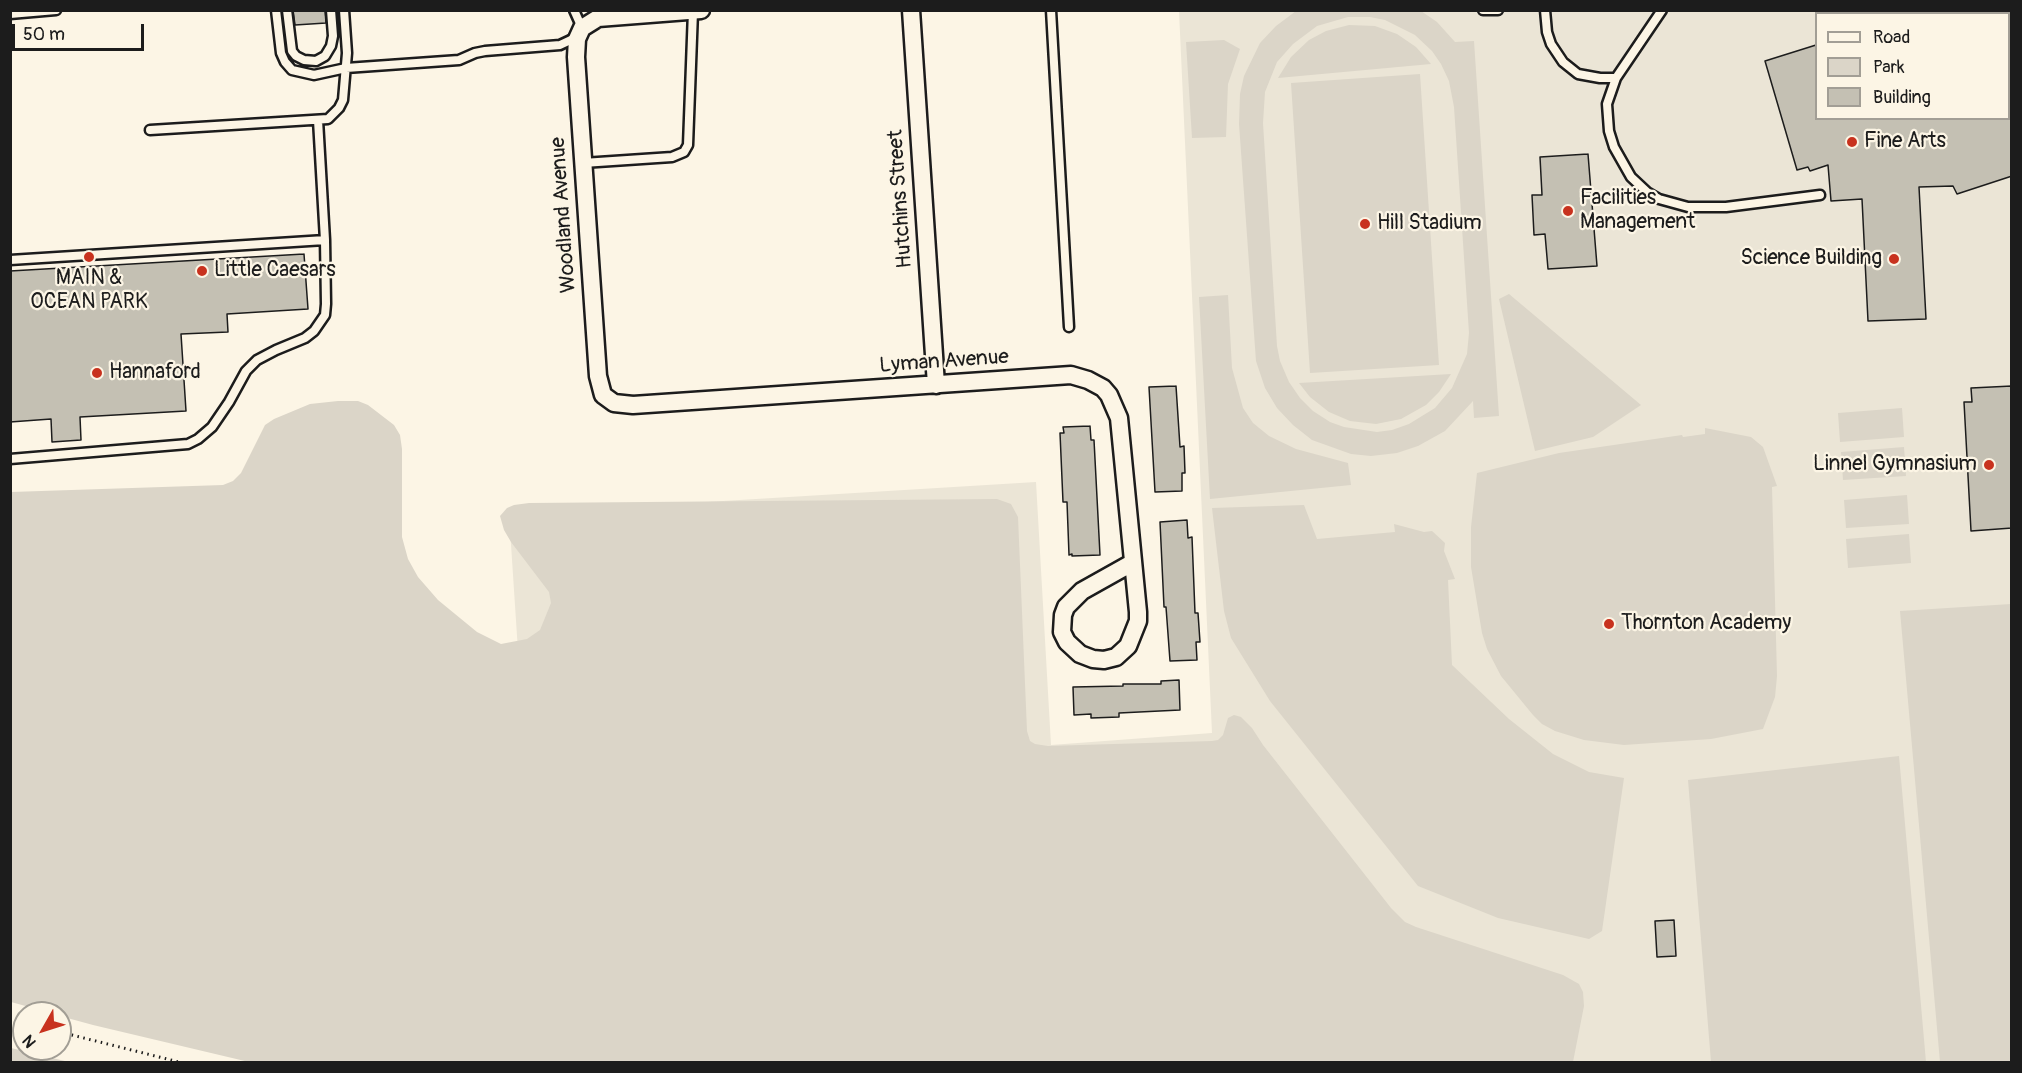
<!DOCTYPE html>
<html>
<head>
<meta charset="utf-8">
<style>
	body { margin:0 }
	#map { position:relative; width:2022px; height:1073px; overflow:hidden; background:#fcf5e5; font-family:Pangolin,sans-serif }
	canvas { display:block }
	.frame { position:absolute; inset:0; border:12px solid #1c1c1c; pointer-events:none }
	.legend { position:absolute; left:1815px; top:12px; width:195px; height:108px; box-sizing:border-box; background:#fcf5e5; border:2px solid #a29e95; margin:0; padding:8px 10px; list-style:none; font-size:18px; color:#1c1c1c }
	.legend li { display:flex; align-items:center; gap:12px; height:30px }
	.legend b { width:30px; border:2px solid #a29e95 }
	.north { position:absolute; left:12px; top:1001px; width:60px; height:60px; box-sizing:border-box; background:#fcf5e5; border:2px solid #a29e95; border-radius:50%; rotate:231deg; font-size:16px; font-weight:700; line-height:24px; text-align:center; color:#1c1c1c }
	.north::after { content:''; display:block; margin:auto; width:21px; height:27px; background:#c8321e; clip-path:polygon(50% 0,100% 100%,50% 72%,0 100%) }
	.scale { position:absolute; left:12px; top:24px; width:132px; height:27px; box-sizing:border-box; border:3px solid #1c1c1c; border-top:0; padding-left:8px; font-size:18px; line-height:21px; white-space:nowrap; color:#1c1c1c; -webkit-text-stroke:4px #fcf5e5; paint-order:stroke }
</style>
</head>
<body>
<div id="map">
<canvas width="2022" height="1073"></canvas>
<div class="frame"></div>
<ul class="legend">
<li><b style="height:8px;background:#fcf5e5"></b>Road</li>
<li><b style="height:16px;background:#dbd5c8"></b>Park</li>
<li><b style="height:16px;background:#c4c0b3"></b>Building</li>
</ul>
<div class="north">N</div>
<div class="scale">50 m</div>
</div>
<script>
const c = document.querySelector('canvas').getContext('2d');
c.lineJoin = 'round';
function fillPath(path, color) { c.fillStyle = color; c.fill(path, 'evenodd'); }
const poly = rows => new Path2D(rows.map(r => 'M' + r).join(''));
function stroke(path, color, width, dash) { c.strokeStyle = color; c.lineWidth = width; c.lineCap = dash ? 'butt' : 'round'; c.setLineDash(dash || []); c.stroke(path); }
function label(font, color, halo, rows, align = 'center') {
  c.font = font + ' Pangolin,sans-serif'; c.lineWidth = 4.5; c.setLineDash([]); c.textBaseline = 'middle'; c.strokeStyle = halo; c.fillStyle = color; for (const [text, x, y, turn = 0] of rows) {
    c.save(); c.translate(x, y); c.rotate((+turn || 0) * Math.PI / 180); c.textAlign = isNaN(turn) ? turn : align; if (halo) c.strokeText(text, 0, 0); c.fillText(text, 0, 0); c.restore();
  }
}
fillPath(poly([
	[1179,11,2011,11,2011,1062,545,1062,509,514,1036,482,1051,745,1212,733],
	[1816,14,2008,14,2008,118,1816,118]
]), '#ebe5d6');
fillPath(poly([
	[1296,11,1421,11,1437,22,1455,42,1474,41,1499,416,1474,418,1473,401,1445,431,1418,446,1397,453,1371,456,1351,454,1312,440,1293,425,1277,408,1265,388,1256,361,1239,124,1240,94,1244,76,1260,43,1276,26],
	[1348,17,1370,17,1385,20,1415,35,1432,51,1441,64,1449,81,1454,107,1469,333,1467,354,1452,388,1435,408,1409,424,1392,430,1377,432,1344,427,1330,422,1313,411,1300,398,1289,382,1280,361,1277,346,1263,123,1265,92,1277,62,1293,44,1317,26],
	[1349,25,1375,26,1397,34,1416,47,1431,64,1278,78,1291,57,1309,40,1326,31],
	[1224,40,1240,49,1228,84,1226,137,1192,138,1186,42],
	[1420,74,1439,365,1310,373,1291,83],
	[1509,294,1641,405,1593,437,1535,451,1499,299],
	[1228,295,1232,368,1243,408,1253,423,1269,436,1296,449,1348,463,1351,485,1210,499,1199,297],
	[1451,374,1439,392,1426,405,1401,419,1376,424,1350,421,1329,412,1310,397,1299,383],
	[338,401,358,401,368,405,394,425,400,435,402,449,402,537,408,559,418,577,438,600,477,632,501,644,527,639,540,630,551,603,549,592,511,542,504,530,500,516,507,508,514,505,529,503,997,499,1011,504,1018,517,1027,731,1030,741,1035,744,1048,746,1212,741,1218,740,1223,735,1228,718,1234,715,1241,717,1252,728,1263,745,1391,908,1405,922,1416,927,1563,975,1579,984,1583,992,1584,1006,1573,1062,249,1062,93,1025,60,1016,60,1013,51,1013,11,1002,11,492,223,485,233,481,241,473,265,425,274,419,310,404],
	[1902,408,1904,437,1840,442,1838,413],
	[1705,428,1751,437,1763,447,1777,486,1772,487,1777,676,1775,697,1763,729,1711,739,1624,745,1584,740,1555,731,1542,724,1533,715,1501,676,1487,649,1482,633,1471,567,1471,527,1477,473,1559,453,1682,435,1683,437,1705,434],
	[1904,447,1906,476,1843,480,1841,452],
	[1907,495,1909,524,1846,528,1844,500],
	[1304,505,1317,539,1395,532,1394,524,1424,532,1432,531,1445,543,1444,551,1455,579,1448,580,1452,665,1509,719,1553,754,1589,772,1624,778,1602,931,1589,939,1498,918,1418,886,1270,701,1231,638,1224,611,1212,508],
	[1909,534,1911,563,1848,568,1846,539],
	[2011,604,2011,1062,1940,1062,1900,611],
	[1899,756,1926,1062,1711,1062,1688,780],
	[10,1048,11,1048,69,1062,11,1062]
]), '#dbd5c8');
const building = poly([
	[293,10,325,10,326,23,295,25,293,10],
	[1816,45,1816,118,2012,118,2012,176,1957,194,1953,186,1919,187,1926,319,1868,321,1862,199,1831,201,1828,165,1810,171,1808,167,1797,170,1765,61,1816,45],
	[1588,154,1597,266,1548,269,1545,234,1534,235,1532,195,1542,195,1540,157,1588,154],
	[304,254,308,309,227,314,228,332,181,334,186,411,80,417,81,440,52,442,51,419,10,422,10,271,304,254],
	[1176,386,1180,447,1184,446,1185,473,1182,473,1182,491,1155,492,1149,387,1176,386],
	[2012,386,2012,528,1971,531,1964,402,1972,402,1971,388,2012,386],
	[1090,426,1091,440,1094,440,1100,555,1072,556,1072,554,1069,555,1067,502,1063,502,1060,433,1064,433,1063,427,1090,426],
	[1187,520,1188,538,1192,537,1195,613,1198,613,1200,642,1196,642,1197,660,1170,661,1166,607,1164,607,1160,522,1187,520],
	[1179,680,1180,710,1119,713,1119,717,1091,718,1091,714,1074,715,1073,687,1123,686,1123,684,1161,684,1161,681,1179,680],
	[1674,920,1676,956,1657,957,1655,921,1674,920]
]);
fillPath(building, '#c4c0b3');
stroke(building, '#1c1c1c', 1.5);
const lane = poly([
	[276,10,281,53,285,62,292,70,314,75,346,68,459,60,475,53,485,51,560,45,577,37],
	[287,10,292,51,296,56,304,60,316,61,325,56,331,46,333,36,331,10],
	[574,10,582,28],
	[1051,10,1069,327],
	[1483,10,1498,10],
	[1545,10,1547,32,1551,44,1563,62,1578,74,1600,78,1616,78],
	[1662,10,1616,78,1607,104,1609,131,1614,147,1631,177,1647,192,1659,199,1688,207,1726,207,1820,195],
	[1885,10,1905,12,1943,10],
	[10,14,56,10],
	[150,130,328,119,339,108,343,100,347,53,344,10],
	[583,163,672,157,684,152,688,145,693,11],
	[10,260,325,240],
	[10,459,188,444,198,439,212,427,229,402,246,371,257,360,276,350,305,338,314,331,325,315,326,304,325,240,318,120]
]);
const street = poly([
	[701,10,598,18,582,28,577,39,576,57,598,376,603,395,614,403,633,405,1071,375,1088,380,1103,388,1109,395,1119,418,1138,612,1138,621,1128,646,1116,657,1104,660,1093,659,1080,654,1067,642,1062,632,1063,615,1066,607,1082,591,1132,563],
	[911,10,936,385]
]);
stroke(lane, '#1c1c1c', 13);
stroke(street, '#1c1c1c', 21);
stroke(poly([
	[10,1020,24,1023],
	[60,1032,179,1062]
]), '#1c1c1c', 3, [1.5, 4.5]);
stroke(lane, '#fcf5e5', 8);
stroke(street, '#fcf5e5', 16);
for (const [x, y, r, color] of [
	[1852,142,6,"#c8321e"],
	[1568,211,6,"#c8321e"],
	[1365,224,6,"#c8321e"],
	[89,257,6,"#c8321e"],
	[1894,259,6,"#c8321e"],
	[202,271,6,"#c8321e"],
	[97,373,6,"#c8321e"],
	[1989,465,6,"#c8321e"],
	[1609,624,6,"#c8321e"]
]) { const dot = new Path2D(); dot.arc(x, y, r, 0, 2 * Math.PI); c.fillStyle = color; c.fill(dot); stroke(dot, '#fcf5e5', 2); }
label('21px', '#1c1c1c', '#fcf5e5', [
	["Fine Arts",1864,142],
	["Facilities",1580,199],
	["Management",1580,223],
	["Hill Stadium",1377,224],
	["Science Building",1882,259,"right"],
	["Little Caesars",214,271],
	["MAIN &",89,279,"center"],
	["OCEAN PARK",89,303,"center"],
	["Hannaford",109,373],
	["Linnel Gymnasium",1977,465,"right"],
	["Thornton Academy",1621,624]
], 'left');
label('21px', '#1c1c1c', '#fcf5e5', [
	["Hutchins Street",901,199,-94],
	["Woodland Avenue",564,215,-94],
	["Lyman Avenue",944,362,-4]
]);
</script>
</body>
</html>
